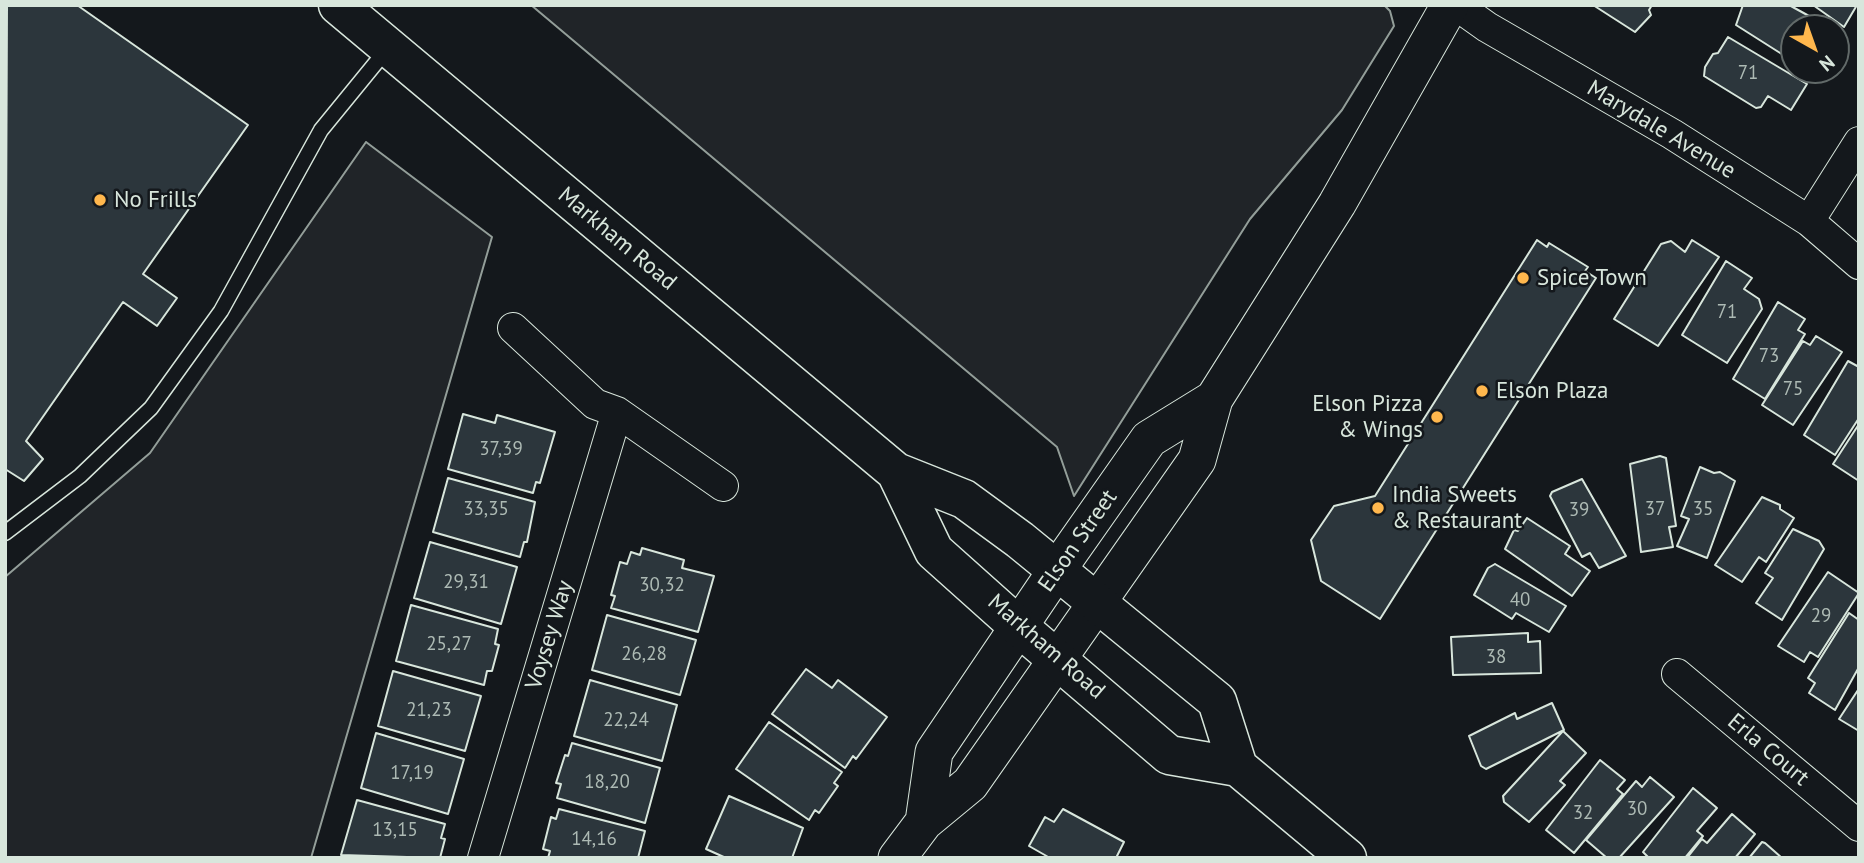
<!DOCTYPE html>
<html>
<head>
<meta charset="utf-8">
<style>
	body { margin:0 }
	#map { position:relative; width:1864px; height:863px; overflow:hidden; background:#14181c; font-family:"PT Sans",sans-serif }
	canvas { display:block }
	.frame { position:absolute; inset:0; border:7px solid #d8e6dc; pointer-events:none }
	.north { position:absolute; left:1780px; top:14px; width:70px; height:70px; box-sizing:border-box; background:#14181c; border:2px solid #626a69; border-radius:50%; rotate:140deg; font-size:19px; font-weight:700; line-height:28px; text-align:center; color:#d8e6dc }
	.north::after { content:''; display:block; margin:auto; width:24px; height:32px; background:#ffb74d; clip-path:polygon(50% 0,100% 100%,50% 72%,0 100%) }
</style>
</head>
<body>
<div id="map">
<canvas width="1864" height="863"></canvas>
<div class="frame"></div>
<div class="north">N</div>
</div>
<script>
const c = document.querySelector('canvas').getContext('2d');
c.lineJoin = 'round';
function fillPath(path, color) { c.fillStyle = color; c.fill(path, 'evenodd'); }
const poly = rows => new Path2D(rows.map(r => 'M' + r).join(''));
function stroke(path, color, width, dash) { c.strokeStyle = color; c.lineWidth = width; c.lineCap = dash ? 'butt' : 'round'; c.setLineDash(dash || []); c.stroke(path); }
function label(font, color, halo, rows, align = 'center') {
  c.font = font + ' "PT Sans",sans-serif'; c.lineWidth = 5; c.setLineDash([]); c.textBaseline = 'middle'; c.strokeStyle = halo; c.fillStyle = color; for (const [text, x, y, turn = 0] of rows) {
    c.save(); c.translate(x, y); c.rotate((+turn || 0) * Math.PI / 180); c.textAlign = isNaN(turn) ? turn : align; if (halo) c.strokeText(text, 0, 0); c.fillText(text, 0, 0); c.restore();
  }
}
const green = poly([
	[531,5,1384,5,1390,11,1394,26,1342,110,1250,219,1074,496,1057,447,531,5],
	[366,142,492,237,311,858,5,858,5,577,150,453,366,142]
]);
fillPath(green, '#202428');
stroke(green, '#939e99', 2);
const building = poly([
	[7,5,77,5,248,125,143,274,177,298,157,326,123,302,26,441,43,459,24,481,5,469,7,5],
	[1593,5,1652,5,1649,10,1651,15,1635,32,1593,5],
	[1743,5,1789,5,1831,28,1794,28,1794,55,1788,58,1736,25,1743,5],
	[1813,5,1857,5,1844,27,1813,5],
	[1728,37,1807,84,1791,110,1768,96,1761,107,1756,108,1704,76,1705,67,1713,54,1718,53,1728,37],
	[1537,240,1547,247,1549,243,1588,267,1585,271,1596,278,1380,619,1321,581,1311,540,1334,506,1375,496,1537,240],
	[1692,240,1719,257,1658,346,1614,319,1661,244,1671,241,1685,252,1692,240],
	[1726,261,1752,278,1744,289,1759,299,1762,309,1727,363,1682,335,1726,261],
	[1778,302,1805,319,1798,330,1805,334,1765,399,1733,379,1778,302],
	[1816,336,1842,352,1793,425,1762,405,1803,341,1810,345,1816,336],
	[1848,361,1859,367,1859,418,1835,455,1804,435,1848,361],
	[463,414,495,423,497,415,555,432,540,483,536,482,533,493,448,469,463,414],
	[1859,424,1859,481,1833,464,1859,424],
	[1660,456,1666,458,1676,526,1669,527,1673,547,1641,552,1630,464,1660,456],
	[1700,467,1714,473,1720,472,1735,481,1707,558,1677,546,1689,519,1681,516,1700,467],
	[448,478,535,502,527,542,524,542,520,557,433,532,448,478],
	[1582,479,1626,556,1599,568,1590,553,1582,557,1550,496,1552,492,1582,479],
	[1762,497,1780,505,1780,509,1794,518,1766,562,1759,557,1742,582,1715,565,1762,497],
	[1527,518,1570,546,1565,554,1590,571,1572,596,1505,549,1514,530,1518,531,1527,518],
	[1793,529,1819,541,1824,549,1782,620,1756,603,1773,578,1765,573,1793,529],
	[430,542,517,567,501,624,414,598,430,542],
	[642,548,684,560,682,568,714,576,698,632,611,608,615,596,611,595,620,562,627,564,631,552,640,555,642,548],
	[1495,564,1566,606,1549,632,1516,613,1512,619,1474,595,1488,568,1495,564],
	[1828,572,1859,593,1818,657,1810,652,1804,662,1778,646,1828,572],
	[411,605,498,629,495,644,499,645,492,671,487,671,484,685,396,661,411,605],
	[1849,613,1859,620,1859,667,1835,710,1809,693,1815,683,1808,678,1849,613],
	[607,615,696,640,680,695,592,670,607,615],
	[1528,633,1528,642,1540,641,1541,673,1453,675,1451,637,1528,633],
	[806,669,832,688,838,680,887,717,856,759,853,756,845,768,772,714,806,669],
	[393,671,481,696,465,751,378,726,393,671],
	[590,680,677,705,662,761,574,736,590,680],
	[1858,690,1859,691,1859,731,1839,719,1858,690],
	[1552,703,1564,730,1486,769,1481,766,1469,736,1515,713,1517,719,1552,703],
	[769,722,842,772,834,783,838,786,819,813,815,810,809,820,736,769,769,722],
	[1563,731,1586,753,1560,781,1565,785,1529,822,1504,802,1503,796,1563,731],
	[376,733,464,759,448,814,361,788,376,733],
	[572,743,660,768,645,823,557,798,561,784,556,783,565,755,568,756,572,743],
	[1600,760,1625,780,1617,789,1623,794,1574,853,1546,830,1600,760],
	[1650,777,1674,797,1619,858,1607,858,1586,840,1636,781,1642,787,1650,777],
	[1693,788,1717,808,1697,831,1703,836,1685,858,1649,858,1643,852,1693,788],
	[729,796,803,828,792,858,726,858,706,849,729,796],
	[357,800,445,824,441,838,445,839,440,858,341,855,357,800],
	[559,809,645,831,638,858,548,858,550,851,543,849,551,817,556,819,559,809],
	[1063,809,1124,842,1116,858,1050,858,1029,846,1045,817,1054,822,1063,809],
	[1732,814,1755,834,1735,858,1687,858,1702,839,1707,843,1732,814],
	[1762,842,1765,843,1782,858,1749,858,1762,842]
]);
fillPath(building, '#2c363c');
stroke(building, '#d8e6dc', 2);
const service = poly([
	[5,533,80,476,151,408,221,311,321,130,388,48]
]);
const minor = poly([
	[1456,5,1487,27,1672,134,1809,221,1859,264],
	[1809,221,1859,142],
	[513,328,595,404,617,412,723,486],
	[1677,674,1859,826],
	[483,858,617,412]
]);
const tertiary = poly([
	[924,822,934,752,1057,570,1149,439,1214,399],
	[897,858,924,822,970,784,1197,460,1214,399,1337,204,1450,5]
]);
const primary = poly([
	[338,5,896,472,964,499,1020,540,1217,701,1238,767],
	[896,472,934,551,1019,627,1169,755,1238,767,1347,858]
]);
stroke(service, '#d8e6dc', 17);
stroke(minor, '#d8e6dc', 32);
stroke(tertiary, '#d8e6dc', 39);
stroke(primary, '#d8e6dc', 41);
stroke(service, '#14181c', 14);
stroke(minor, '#14181c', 30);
stroke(tertiary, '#14181c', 37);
stroke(primary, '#14181c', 38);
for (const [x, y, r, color] of [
	[100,200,7,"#ffb74d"],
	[1523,278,7,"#ffb74d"],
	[1482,391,7,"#ffb74d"],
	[1437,417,7,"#ffb74d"],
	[1378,508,7,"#ffb74d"]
]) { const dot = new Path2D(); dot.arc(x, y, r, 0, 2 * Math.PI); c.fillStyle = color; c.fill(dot); stroke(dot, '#14181c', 2.5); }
label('19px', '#adbab4', null, [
	["71",1748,74],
	["71",1727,313],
	["73",1769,357],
	["75",1793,390],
	["37,39",501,450],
	["33,35",486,510],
	["37",1655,510],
	["35",1703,510],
	["39",1579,511],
	["29,31",466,583],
	["30,32",662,586],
	["40",1520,601],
	["29",1821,617],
	["25,27",449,645],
	["26,28",644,655],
	["38",1496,658],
	["21,23",429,711],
	["22,24",626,721],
	["17,19",412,774],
	["18,20",607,783],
	["30",1637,810],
	["32",1583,814],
	["13,15",395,831],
	["14,16",594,840]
]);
label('23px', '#d8e6dc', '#14181c', [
	["Marydale Avenue",1661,130,31],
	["Markham Road",617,239,40],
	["Elson Street",1078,541,-55],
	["Voysey Way",550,635,-73],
	["Markham Road",1046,647,41],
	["Erla Court",1768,750,40]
]);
label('23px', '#d8e6dc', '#14181c', [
	["No Frills",114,200],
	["Spice Town",1537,278],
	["Elson Plaza",1496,391],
	["Elson Pizza",1423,404,"right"],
	["& Wings",1423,430,"right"],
	["India Sweets",1392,495],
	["& Restaurant",1392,521]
], 'left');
</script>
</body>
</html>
